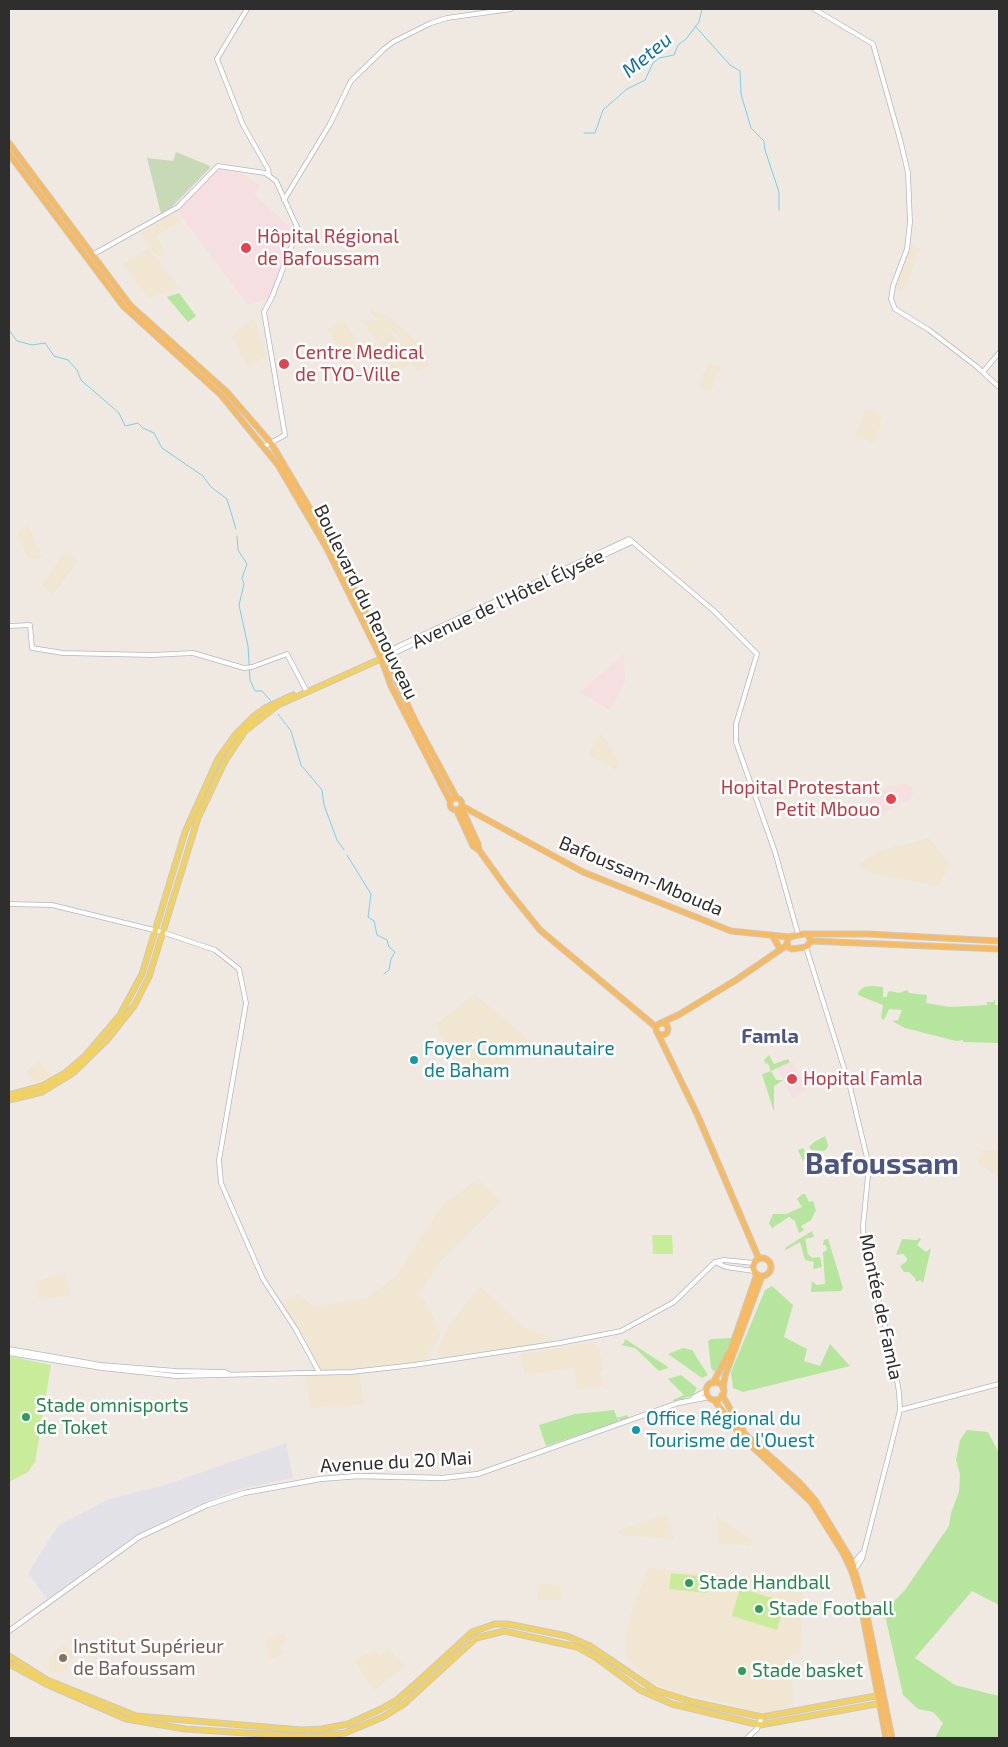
<!DOCTYPE html>
<html>
<head>
<meta charset="utf-8">
<style>
	body { margin:0 }
	#map { position:relative; width:1008px; height:1747px; overflow:hidden; background:#efe9e1; font-family:"Exo 2",sans-serif }
	canvas { display:block }
	.frame { position:absolute; inset:0; border:10px solid #2e2e2e; pointer-events:none }
</style>
</head>
<body>
<div id="map">
<canvas width="1008" height="1747"></canvas>
<div class="frame"></div>
</div>
<script>
const c = document.querySelector('canvas').getContext('2d');
c.lineJoin = 'round';
function fillPath(path, color) { c.fillStyle = color; c.fill(path, 'evenodd'); }
const poly = rows => new Path2D(rows.map(r => 'M' + r).join(''));
function stroke(path, color, width, dash) { c.strokeStyle = color; c.lineWidth = width; c.lineCap = dash ? 'butt' : 'round'; c.setLineDash(dash || []); c.stroke(path); }
function label(font, color, halo, rows, align = 'center') {
  c.font = font + ' "Exo 2",sans-serif'; c.lineWidth = 5; c.setLineDash([]); c.textBaseline = 'middle'; c.strokeStyle = halo; c.fillStyle = color; for (const [text, x, y, turn = 0] of rows) {
    c.save(); c.translate(x, y); c.rotate((+turn || 0) * Math.PI / 180); c.textAlign = isNaN(turn) ? turn : align; if (halo) c.strokeText(text, 0, 0); c.fillText(text, 0, 0); c.restore();
  }
}
fillPath(poly([
	[286,1443,293,1478,239,1489,192,1507,152,1527,130,1539,47,1599,28,1573,58,1526,109,1499,165,1485]
]), '#e3e1e8');
fillPath(poly([
	[176,212,181,221,156,236,166,253,157,257,140,233],
	[912,245,920,248,905,289,898,291,896,286],
	[148,248,151,252,180,288,148,298,123,264],
	[372,309,389,317,405,330,415,341,430,366,417,372,397,335,369,312],
	[254,318,267,356,248,366,232,334],
	[344,320,361,347,343,357,328,329],
	[380,320,397,340,409,365,390,374,380,346,362,321],
	[709,363,720,366,710,394,698,384],
	[866,407,882,416,875,444,855,436],
	[28,525,35,540,42,558,29,559,17,533],
	[65,552,78,560,53,595,42,585],
	[600,733,608,743,619,765,616,770,588,755],
	[929,838,950,865,938,886,874,874,858,865,879,851],
	[474,994,533,1043,481,1079,475,1065,461,1071,435,1025],
	[38,1062,53,1077,34,1082,26,1071],
	[982,1150,999,1150,999,1178,977,1163],
	[478,1179,501,1202,444,1257,418,1295,425,1301,441,1334,424,1362,359,1368,364,1404,310,1408,306,1377,322,1375,311,1352,281,1305,298,1294,315,1307,366,1299,396,1276,442,1206],
	[65,1272,70,1296,39,1299,35,1282],
	[480,1286,522,1326,552,1338,552,1346,443,1361,437,1352,450,1324],
	[594,1342,598,1347,604,1370,600,1371,603,1386,578,1390,574,1367,525,1375,521,1354],
	[666,1514,674,1539,619,1535,618,1531],
	[716,1515,752,1541,750,1546,718,1543],
	[648,1568,803,1584,801,1654,791,1656,794,1706,760,1714,734,1705,680,1693,647,1681,627,1656,626,1636,630,1617],
	[540,1584,560,1585,562,1600,537,1600],
	[283,1633,288,1640,279,1646,283,1653,270,1660,266,1641],
	[62,1644,76,1656,64,1670,58,1673,50,1671,49,1659],
	[388,1648,405,1666,374,1690,354,1660,375,1650,379,1656]
]), '#f0e6d1');
fillPath(poly([
	[219,167,242,174,261,186,254,194,294,231,269,298,248,305,178,211],
	[624,654,625,682,610,710,580,692],
	[907,783,912,788,913,794,911,799,900,803,883,814,868,808,867,803,872,798,887,787],
	[792,1061,807,1090,792,1098,777,1068]
]), '#f5dfe0');
fillPath(poly([
	[179,293,196,316,188,322,167,297],
	[873,986,883,987,883,997,887,997,888,992,890,991,899,993,907,990,909,993,927,995,926,1003,950,1007,987,1005,987,1002,993,1002,995,999,995,1005,999,1005,999,1043,963,1042,963,1040,956,1041,905,1028,892,1021,898,1020,902,1010,889,1009,884,1020,881,1018,883,1005,858,995,858,992,864,987],
	[769,1055,774,1064,788,1059,790,1062,771,1071,776,1080,783,1080,774,1086,774,1112,762,1074,771,1071,768,1063,766,1064,764,1060],
	[825,1136,828,1145,826,1150,812,1154,803,1161,798,1150,803,1148,807,1154,812,1151,809,1147,814,1142],
	[802,1194,805,1194,809,1202,813,1201,816,1210,811,1220,801,1226,804,1230,799,1233,795,1221,789,1217,772,1228,769,1223,773,1214,786,1214,802,1207,797,1199],
	[812,1231,814,1237,805,1239,808,1254,812,1258,820,1257,822,1267,813,1269,814,1262,805,1260,800,1242,786,1250,785,1248],
	[919,1238,921,1239,917,1245,926,1252,931,1248,923,1283,920,1280,916,1282,915,1278,909,1272,904,1272,900,1266,907,1261,907,1258,903,1254,896,1255,902,1239,917,1240],
	[828,1239,843,1288,841,1291,811,1292,812,1281,816,1285,825,1284,823,1252,827,1250,826,1245,823,1245,824,1240],
	[772,1286,793,1305,784,1337,807,1349,804,1361,820,1366,830,1344,850,1366,743,1392,733,1388,731,1372,765,1290],
	[733,1338,721,1364,714,1372,711,1368,708,1341,711,1339],
	[625,1339,668,1367,668,1368,659,1371,635,1348,621,1345,624,1343],
	[683,1348,692,1350,708,1375,702,1378,668,1354],
	[681,1375,697,1388,693,1395,674,1402,673,1400,684,1395,668,1379],
	[614,1410,617,1418,627,1415,629,1418,621,1421,618,1419,618,1422,546,1446,539,1425,575,1414],
	[967,1430,988,1432,999,1453,999,1605,972,1591,915,1658,955,1685,999,1696,999,1738,935,1738,943,1723,933,1712,918,1709,903,1695,884,1611,905,1590,949,1526,951,1513,959,1492,960,1474,956,1460,960,1440]
]), '#b6e59e');
fillPath(poly([
	[176,152,210,166,210,168,172,207,161,214,147,158,173,161]
]), '#c8d9b8');
fillPath(poly([
	[652,1235,672,1235,673,1254,653,1254],
	[9,1356,51,1365,35,1462,28,1472,9,1482],
	[671,1573,709,1577,707,1593,669,1589],
	[740,1588,785,1602,777,1630,732,1616]
]), '#c9ec9a');
stroke(poly([
	[695,26,730,65,740,71,741,94,751,128,764,141,765,150,779,192,779,210],
	[584,133,595,133,603,110,627,89,645,80,653,63,659,58,674,55,678,45,686,39,699,22,702,9],
	[9,330,17,341,32,345,45,343,54,356,68,360,77,370,81,380,119,413,125,426,138,423,143,428,154,433,162,448,203,476,211,487,227,499,236,529],
	[237,536,238,550,247,564,242,578,244,584,239,605,248,646,250,680,255,691,262,691,271,701],
	[278,714,291,731,301,765,322,790,324,805,337,840,344,850],
	[347,855,371,894,368,917,374,921,377,935,387,940,389,947,395,952,391,959,389,970,384,974]
]), '#75cff0', 1);
const tertiary = poly([
	[247,9,217,59,243,125,268,169,269,175],
	[814,9,873,44,901,143,908,173,910,222,907,249,893,286,891,299,895,309,929,330,976,366,999,387],
	[284,200,330,124,351,81,384,49,393,42,431,23,447,18,511,9],
	[92,255,178,207,218,166,265,173,276,181,298,229,272,297,264,312,285,435,265,446],
	[983,372,999,353],
	[9,626,30,625,32,648,63,653,152,655,193,653,244,668,252,667,287,654,307,692],
	[384,653,629,539,714,611,757,654,736,724,736,742,775,852,798,934],
	[386,657,632,542],
	[9,904,52,905,162,932,215,950,239,969,246,1003,219,1160,221,1183,263,1279,295,1328,319,1372],
	[806,947,850,1087,869,1166,863,1226,864,1243,893,1357,899,1392,900,1410,889,1454,862,1559,854,1571],
	[715,1262,726,1267,754,1271],
	[9,1349,101,1365,176,1371,225,1372,229,1374],
	[9,1353,102,1368,176,1376,351,1372,414,1365,560,1343,621,1331,674,1302,715,1262,724,1260,754,1263],
	[900,1410,999,1384],
	[852,1565,862,1553],
	[747,1738,757,1729,762,1717]
]);
const secondary = poly([
	[693,1398,706,1391],
	[9,1631,139,1537,207,1505,244,1493,320,1479,358,1476,443,1478,478,1474,678,1403,709,1397]
]);
const primary = poly([
	[9,1095,42,1086,65,1073,84,1057,120,1015,142,974,185,832,218,759,235,735,254,716,265,708,293,695],
	[9,1100,42,1092,73,1073,107,1040,134,1006,149,977,198,818,225,761,245,731,278,705,385,657],
	[9,1656,47,1680,136,1716,301,1730,322,1729,348,1724,381,1709,397,1700,413,1686,472,1632,495,1624,508,1624,567,1636,590,1646,655,1690,693,1702,762,1717,881,1695],
	[9,1664,46,1684,126,1719,185,1729,308,1737,345,1733,383,1717,404,1704,476,1638,504,1631,577,1647,595,1657,640,1690,672,1704,760,1725,882,1703]
]);
const trunk = poly([
	[9,143,130,305,226,391,271,443,331,544,360,600,415,721,456,797],
	[9,154,123,306,221,395,278,465,326,547,381,658,391,686,450,801],
	'450 804a6 6 0 1 1 12 0a6 6 0 1 1-12 0Z',
	[462,806,583,872,731,931,789,937],
	[462,809,478,844,479,850],
	[457,811,473,846,479,850,507,889,540,930,656,1027],
	[772,935,780,949],
	[808,935,811,941,806,947,792,949,788,947,787,942,789,937,803,934,868,934,999,941],
	[811,941,999,949],
	'656 1029a6 6 0 1 1 12 0a6 6 0 1 1-12 0Z',
	[661,1023,680,1014,736,980,787,945],
	[658,1034,697,1114,759,1259],
	'753 1267a9 9 0 1 1 18 0a9 9 0 1 1-18 0Z',
	'706 1391a9 9 0 1 1 18 0a9 9 0 1 1-18 0Z',
	[713,1383,731,1349,757,1274],
	[723,1388,725,1376,762,1276],
	[722,1395,745,1434,799,1482,815,1500,852,1561,866,1611,892,1738],
	[714,1400,743,1438,811,1502,843,1553,852,1572,859,1595,886,1738]
]);
stroke(tertiary, '#b4b7c1', 5.5);
stroke(secondary, '#b4b7c1', 6);
stroke(primary, '#c9c9c9', 7);
stroke(trunk, '#c9c9c9', 7);
stroke(tertiary, '#fff', 4);
stroke(secondary, '#fff', 4.5);
stroke(primary, '#f2d163', 5);
stroke(trunk, '#f8ba60', 5);
for (const [x, y, r, color] of [
	[246,248,6,"#e0444e"],
	[284,364,6,"#e0444e"],
	[891,799,6,"#e0444e"],
	[414,1060,5,"#0f9aa8"],
	[792,1079,6,"#e0444e"],
	[26,1417,5,"#2e9e5b"],
	[636,1430,5,"#0f9aa8"],
	[689,1583,5,"#2e9e5b"],
	[759,1609,5,"#2e9e5b"],
	[63,1658,5,"#8d6e63"],
	[742,1671,5,"#2e9e5b"]
]) { const dot = new Path2D(); dot.arc(x, y, r, 0, 2 * Math.PI); c.fillStyle = color; c.fill(dot); stroke(dot, '#fff', 2); }
label('19px', '#be3a42', '#fff', [
	["Hôpital Régional",257,237],
	["de Bafoussam",257,259],
	["Centre Medical",295,353],
	["de TYO-Ville",295,375],
	["Hopital Protestant",880,788,"right"],
	["Petit Mbouo",880,810,"right"],
	["Hopital Famla",803,1079]
], 'left');
label('19px', '#2e2e2e', '#fff', [
	["Avenue de l'Hôtel Élysée",508,599,-25],
	["Boulevard du Renouveau",366,602,64],
	["Bafoussam-Mbouda",641,876,23],
	["Montée de Famla",881,1307,78],
	["Avenue du 20 Mai",396,1462,-3]
]);
label('19px', '#0d838f', '#fff', [
	["Foyer Communautaire",424,1049],
	["de Baham",424,1071],
	["Office Régional du",646,1419],
	["Tourisme de l'Ouest",646,1441]
], 'left');
label('19px', '#27864d', '#fff', [
	["Stade omnisports",36,1406],
	["de Toket",36,1428],
	["Stade Handball",699,1583],
	["Stade Football",769,1609],
	["Stade basket",752,1671]
], 'left');
label('19px', '#785e54', '#fff', [
	["Institut Supérieur",73,1647],
	["de Bafoussam",73,1669]
], 'left');
label('italic 20px', '#0d6fa3', '#fff', [
	["Meteu",647,55,-40]
]);
label('bold 20px', '#4d5680', '#fff', [
	["Famla",770,1036]
]);
label('bold 29px', '#4d5680', '#fff', [
	["Bafoussam",882,1164]
]);
</script>
</body>
</html>
